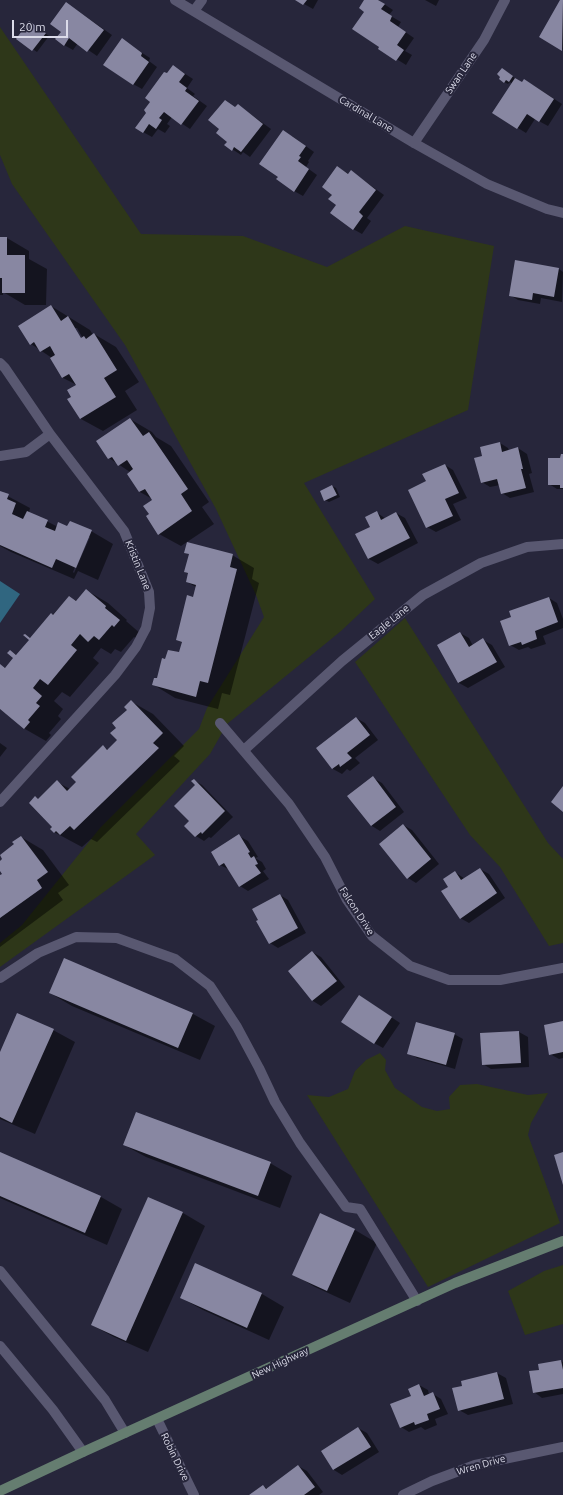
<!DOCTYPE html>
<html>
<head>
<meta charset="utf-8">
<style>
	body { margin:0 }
	#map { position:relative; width:563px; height:1495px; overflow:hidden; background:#27263b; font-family:Ubuntu,sans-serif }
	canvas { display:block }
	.scale { position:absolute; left:12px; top:20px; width:56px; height:18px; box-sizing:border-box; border:2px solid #dbdbe9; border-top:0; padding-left:5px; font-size:12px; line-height:14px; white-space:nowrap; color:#dbdbe9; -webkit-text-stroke:3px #27263b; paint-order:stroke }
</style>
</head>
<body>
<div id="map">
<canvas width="563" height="1495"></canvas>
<div class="scale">20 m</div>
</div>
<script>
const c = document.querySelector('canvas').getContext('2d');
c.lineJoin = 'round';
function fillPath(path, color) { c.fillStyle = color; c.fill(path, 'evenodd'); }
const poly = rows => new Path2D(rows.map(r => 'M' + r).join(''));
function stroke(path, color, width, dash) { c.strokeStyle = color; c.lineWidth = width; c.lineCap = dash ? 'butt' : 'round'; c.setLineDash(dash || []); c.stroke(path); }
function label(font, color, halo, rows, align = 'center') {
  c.font = font + ' Ubuntu,sans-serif'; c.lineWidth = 4; c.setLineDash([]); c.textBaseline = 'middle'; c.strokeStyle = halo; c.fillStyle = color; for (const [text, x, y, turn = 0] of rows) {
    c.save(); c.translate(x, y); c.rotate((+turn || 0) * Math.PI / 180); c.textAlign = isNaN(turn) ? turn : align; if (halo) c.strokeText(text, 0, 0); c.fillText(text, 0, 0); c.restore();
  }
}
fillPath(poly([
	[0,27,141,234,243,236,327,267,405,226,494,246,468,410,304,483,375,599,341,631,227,724,210,754,136,834,155,855,0,967,0,943,22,925,100,828,199,729,207,708,264,617,256,595,216,509,125,345,12,184,0,155],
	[405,618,548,843,563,859,563,943,549,946,500,867,470,835,355,662],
	[380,1053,386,1060,385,1070,395,1088,422,1107,437,1111,450,1109,449,1097,460,1085,477,1084,528,1095,548,1093,531,1123,528,1135,560,1223,428,1287,307,1095,329,1097,348,1089,355,1071,366,1060],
	[563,1265,563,1324,525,1335,508,1291,544,1271]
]), '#2e3719');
fillPath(poly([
	[0,581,20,594,0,623]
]), '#306680');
fillPath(poly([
	[297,0,318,0,313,9],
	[366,0,378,0,393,10,389,15,401,22,398,27,414,38,405,51,412,55,406,65,379,48,380,47],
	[425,0,439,0,436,6],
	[562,0,563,0,563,50,540,36],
	[75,9,112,35,97,56,78,43,73,50,64,45,62,31],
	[34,25,49,36,37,52,18,39],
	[130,45,150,58,149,61,157,67,142,89,133,84],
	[173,66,193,79,187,88,195,94,193,96,207,106,190,129,172,117,167,124,170,126,165,133,158,129,152,137,143,132,148,112,167,74],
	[506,71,517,80,523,83,533,85,562,104,548,126,535,119,526,133,494,113,513,84,510,82,508,84,504,82],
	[238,105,271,129,250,157,243,152,241,155,226,145,228,141,236,108],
	[292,136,314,152,308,161,309,162,306,167,317,175,303,196,294,191],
	[337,167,349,174,351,172,359,177,384,195,367,218,371,221,362,234,353,229,337,205,333,194],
	[0,238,7,238,29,251,29,259,47,269,46,305,25,305,3,292,3,295,0,295],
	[516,261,559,269,563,272,562,302,541,298,540,304,518,300,510,295],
	[51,306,90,330,93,335,94,334,116,347,139,382,125,391,137,410,103,431,81,419,69,399,72,397,77,385,63,378,51,359,52,358,31,344],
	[74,328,77,328,85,342,83,343],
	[130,419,152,432,156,437,171,446,209,502,202,507,214,524,181,546,159,534,151,514,154,500,140,492,128,474,130,472,109,458],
	[500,443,508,448,509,451,518,448,527,454,532,473,529,474,534,492,510,498,502,493,500,485,490,487,482,482,483,457],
	[563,455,563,489,557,489,549,484],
	[445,465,453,470,467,498,453,504,461,520,436,532,427,527,409,490,427,482],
	[332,486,336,488,340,497,329,502,325,500],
	[0,492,30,508,29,512,58,527,91,531,113,544,98,580,78,571,74,579,11,552,0,546],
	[88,537,90,537,74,573,73,572],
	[376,512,386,519,396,513,405,518,418,543,378,564,369,559,357,535,371,527],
	[186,552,232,555,254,568,252,579,259,583,230,695,222,693,218,709,175,698,154,685,166,660,180,654,183,643,177,640,194,598,196,587,187,582,189,574,185,572,190,554],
	[86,590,108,603,127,620,126,621,141,634,137,639,134,637,121,652,115,649,111,654,101,648,93,658,99,663,70,697,62,692,54,701,63,709,58,716,61,719,49,733,51,735,46,741,25,729,0,709,0,665,6,668,14,658,10,651,17,655,30,640,25,635,31,638,69,597,77,601],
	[549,598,557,603,563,619,563,628,543,636,546,644,531,649,528,647,519,650,510,645,512,617],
	[460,633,469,638,473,646,483,640,492,645,505,667,468,688,459,683,438,646],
	[132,702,153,714,184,746,174,756,180,761,97,842,91,839,82,847,54,832,53,827,39,799,57,782,70,789,77,782,103,747,109,750,119,740,118,728],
	[356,718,365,723,378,740,355,758,360,763,350,771,347,769,342,774,333,769,317,748],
	[0,743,7,748,0,757],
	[373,778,382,783,404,812,380,831,372,826,349,796],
	[194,780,202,785,233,817,211,838,209,837,204,841,196,836,191,821,196,785],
	[403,825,412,830,439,864,416,883,408,878],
	[239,836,248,841,258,857,255,858,262,862,266,869,263,871,269,879,248,891,240,886,230,870,220,865],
	[21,837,43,850,69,885,58,893,63,900,0,947,0,877,4,874,0,869,0,862],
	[480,869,489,874,505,898,469,923,460,918,449,887,455,872,465,879],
	[280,895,288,900,306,933,278,948,270,943],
	[312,952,321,957,345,987,321,1006,313,1001,289,971],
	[64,959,193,1014,215,1026,200,1060,72,1006,50,993],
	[360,996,400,1023,383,1048,374,1043],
	[563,1022,563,1058,559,1059,550,1054],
	[53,1030,75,1042,35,1134,0,1119,0,1055],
	[519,1032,528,1037,529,1067,491,1069,483,1064,481,1034],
	[454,1034,463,1039,455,1069,417,1058,409,1053],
	[124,1145,270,1163,292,1176,280,1208,146,1157],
	[0,1153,101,1197,122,1209,107,1245,0,1198],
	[148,1198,183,1213,205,1226,148,1352,114,1337,92,1325],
	[320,1215,355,1230,377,1243,350,1303,315,1287,293,1274],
	[196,1265,262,1294,284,1307,269,1340,203,1310,181,1298],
	[561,1361,563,1362,563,1394,542,1398,534,1392,540,1370],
	[497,1373,506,1378,513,1404,468,1415,459,1410,463,1386],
	[419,1385,428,1390,429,1395,433,1394,441,1399,448,1414,435,1419,437,1425,425,1430,421,1427,409,1432,401,1427,412,1396],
	[358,1428,367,1433,379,1452,342,1475,334,1470,322,1451],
	[298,1466,307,1471,323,1492,319,1495,251,1495,263,1486,268,1489]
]), '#0007');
fillPath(poly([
	[295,0,307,0,303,5],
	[364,0,378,0,385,4,381,9,392,16,390,21,406,32,397,45,404,50,396,61,378,49,379,47,352,29,364,12,359,8],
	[560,0,563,0,562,51,539,37],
	[66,2,104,30,87,52,69,38,64,46,55,39,61,32,50,24],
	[29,21,46,33,32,51,16,39],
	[122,38,142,53,141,56,149,62,133,85,103,65],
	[173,65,185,74,179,82,187,88,185,91,199,101,181,125,164,112,159,118,162,120,156,129,149,124,143,133,135,128,146,113,144,110,150,102,145,98,164,72,167,73],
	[502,68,513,76,509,82,506,80,504,83,499,79,500,77,497,74],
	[515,78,522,82,524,79,554,99,539,122,527,114,517,129,492,113],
	[225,100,235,107,238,104,263,124,241,152,234,147,232,151,224,145,227,142,216,133,219,129,208,120],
	[283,130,306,146,299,156,301,157,298,161,309,169,294,192,276,179,278,177,259,164],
	[337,166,348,174,351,170,376,190,359,212,363,216,353,230,330,213,336,205,328,199,332,195,322,187],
	[0,237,7,237,7,255,25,255,25,293,2,293,2,278,0,278],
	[515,260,559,268,554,297,533,293,532,300,509,296],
	[51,305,61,321,68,316,81,338,84,336,86,339,94,333,117,370,104,378,116,397,80,419,67,399,71,397,67,390,76,385,69,374,62,378,50,358,55,355,50,346,40,352,34,342,30,345,18,326],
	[130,418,143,436,149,432,188,489,181,494,192,511,158,535,146,516,149,514,143,506,152,500,145,489,139,492,127,474,133,469,127,460,118,466,112,457,108,459,96,441],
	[500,442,502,452,518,447,523,469,521,469,526,488,501,494,497,479,481,483,474,458,482,456,480,447],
	[561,454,563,454,563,488,560,488,560,485,548,485,548,458,560,458],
	[445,464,459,493,445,499,453,516,426,528,408,490,426,481,422,474],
	[332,485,337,495,324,501,320,491],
	[0,491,9,494,7,499,16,503,12,514,23,519,27,511,48,520,45,527,55,531,58,522,67,526,70,521,92,530,76,568,56,559,52,568,0,545],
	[377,511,381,520,396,512,410,538,368,559,355,534,370,527,365,517],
	[187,542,233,554,230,567,237,569,208,683,200,681,196,697,152,685,154,678,157,678,162,658,165,659,168,650,179,652,182,642,176,640,187,595,193,597,196,585,186,582,188,573,184,572,189,554,184,553],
	[86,589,106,606,105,608,120,620,114,627,112,625,99,640,94,636,88,642,80,634,71,645,77,650,48,685,40,679,33,688,42,696,36,703,40,706,28,720,30,722,24,729,0,709,0,664,5,668,13,658,7,653,10,650,16,655,29,640,23,635,25,634,30,638,51,613,53,615,69,596,76,601],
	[549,597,558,622,535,631,537,639,522,645,521,642,509,646,500,621,511,617,509,611],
	[460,632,469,647,483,638,497,662,458,683,437,645],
	[131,700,163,733,153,743,159,748,74,830,70,826,60,835,56,831,54,833,50,829,52,827,29,803,35,796,38,799,57,780,67,791,76,782,71,777,103,745,107,750,117,740,110,733,116,728,112,723,127,710,124,707],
	[356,717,370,735,347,753,352,758,340,767,339,764,332,769,316,748],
	[373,776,396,807,371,826,347,796],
	[194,779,225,811,202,834,201,832,195,837,184,826,189,821,174,806,195,785,191,781],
	[563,786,563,812,551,802],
	[403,824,431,859,407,879,379,844],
	[239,834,250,852,248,853,251,858,254,856,258,864,255,865,261,873,239,887,224,863,219,866,211,852],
	[21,836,48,872,37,880,42,888,0,918,0,875,2,874,0,871,0,861,2,859,0,855,14,844,12,842],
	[480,868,497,893,460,919,441,891,448,887,443,879,455,871,461,880],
	[280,894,298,928,269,944,256,921,258,920,252,909],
	[312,951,337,981,312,1001,288,971],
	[64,958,193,1013,178,1048,49,993],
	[359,995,392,1017,374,1044,341,1022],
	[17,1013,54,1029,12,1123,0,1117,0,1052],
	[563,1021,563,1052,549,1055,544,1025],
	[416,1022,455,1033,446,1065,407,1054],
	[519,1031,521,1063,482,1065,480,1033],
	[136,1112,271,1162,258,1196,123,1145],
	[0,1152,101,1196,85,1233,0,1196],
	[563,1152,563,1185,554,1155],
	[148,1197,183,1212,126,1341,91,1325],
	[320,1213,355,1229,327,1291,292,1275],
	[195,1263,262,1293,247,1328,180,1298],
	[561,1360,563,1370,563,1388,533,1393,529,1371,539,1370,538,1364],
	[497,1372,504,1399,458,1411,452,1388,462,1386,461,1381],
	[419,1384,424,1396,433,1392,440,1409,427,1414,429,1420,415,1425,414,1422,400,1428,390,1404,411,1396,408,1389],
	[358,1427,371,1447,333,1470,321,1451],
	[298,1465,315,1487,304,1495,249,1495,263,1485,266,1489]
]), '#8887a2');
stroke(poly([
	[0,978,38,953,76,937,117,938,175,959,210,986,237,1027,259,1068,275,1102,300,1143,346,1207,360,1209,417,1301],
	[0,1271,105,1400,125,1433],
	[0,1346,53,1410,83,1452]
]), '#595871', 10);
stroke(poly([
	[175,0,414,143,487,184,547,209,563,213],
	[194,11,202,0],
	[414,143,484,40,505,0],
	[0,363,5,368,50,434,124,531,149,592,150,608,146,628,136,647,115,675,0,802],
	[0,456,26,452,50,434],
	[220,723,289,804,325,857,347,900,372,936,410,966,449,980,500,980,563,968],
	[244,750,342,661,423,595,481,563,527,547,563,544],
	[157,1419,194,1495],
	[403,1495,432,1481,475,1465,563,1447]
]), '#595871', 10);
stroke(poly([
	[0,1491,83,1452,455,1283,563,1241]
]), '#657d70', 10);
label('10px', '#dbdbe9', '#27263b', [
	["Swan Lane",461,73,-56],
	["Cardinal Lane",366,114,31],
	["Kristin Lane",138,565,68],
	["Eagle Lane",389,622,-39],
	["Falcon Drive",357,911,57],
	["New Highway",280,1363,-25],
	["Robin Drive",175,1457,64],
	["Wren Drive",481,1465,-16]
]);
</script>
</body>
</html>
